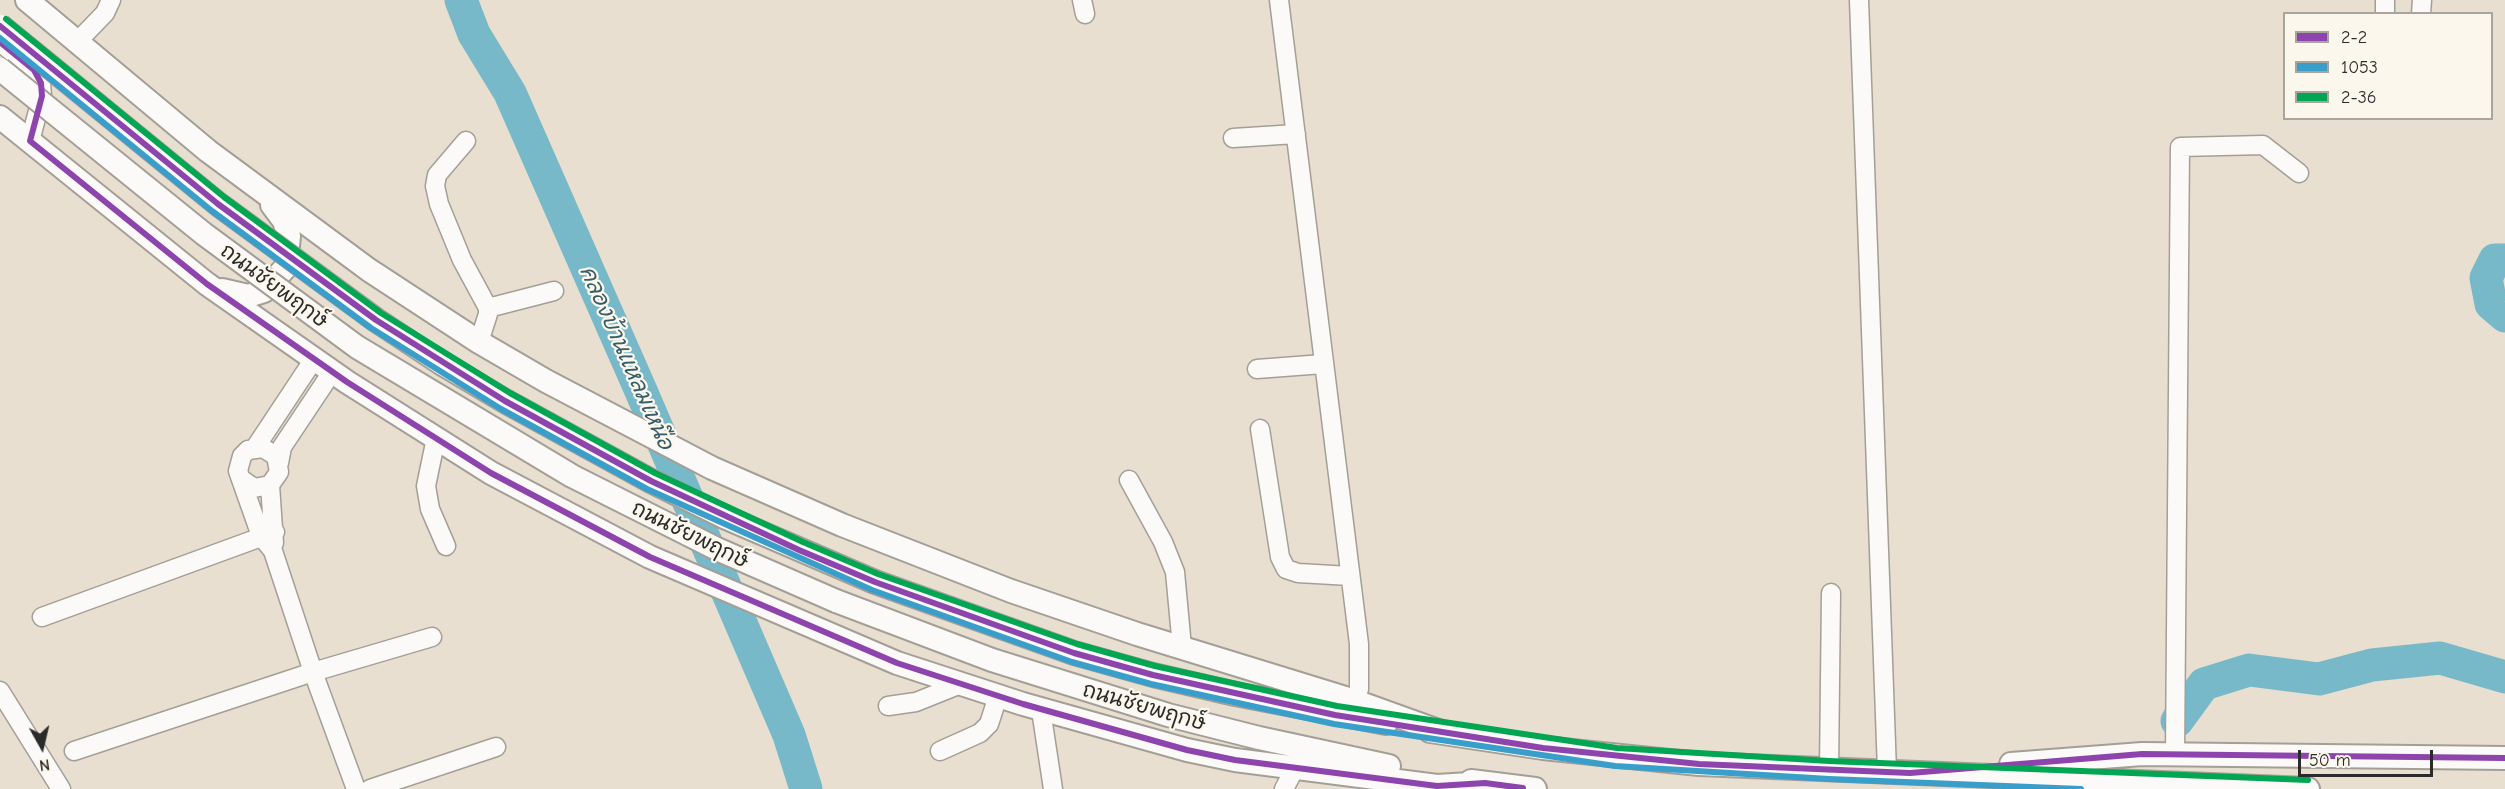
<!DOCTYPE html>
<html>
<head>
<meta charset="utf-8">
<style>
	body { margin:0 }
	#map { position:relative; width:2505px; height:789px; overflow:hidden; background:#e8dfd0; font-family:"Comic Neue",sans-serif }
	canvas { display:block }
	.legend { position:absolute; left:2283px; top:12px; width:210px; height:108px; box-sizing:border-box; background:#fbf7ec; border:2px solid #a8a59f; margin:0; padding:8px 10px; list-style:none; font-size:18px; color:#2b2b2b }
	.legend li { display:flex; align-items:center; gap:12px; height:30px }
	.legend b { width:30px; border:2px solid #a8a59f }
	.north { position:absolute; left:12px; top:717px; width:60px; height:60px; -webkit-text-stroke:4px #fbf7ec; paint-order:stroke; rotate:172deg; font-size:16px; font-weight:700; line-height:24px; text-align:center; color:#2b2b2b }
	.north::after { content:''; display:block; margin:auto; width:21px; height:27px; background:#2b2b2b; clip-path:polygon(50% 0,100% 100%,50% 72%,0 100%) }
	.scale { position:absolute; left:2298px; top:750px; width:135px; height:27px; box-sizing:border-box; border:3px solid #2b2b2b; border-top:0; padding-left:8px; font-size:18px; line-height:21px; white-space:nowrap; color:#2b2b2b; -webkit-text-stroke:4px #fbf7ec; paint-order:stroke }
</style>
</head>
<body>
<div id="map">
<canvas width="2505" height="789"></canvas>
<ul class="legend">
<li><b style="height:8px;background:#8e44ad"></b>2-2</li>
<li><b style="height:8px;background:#399eca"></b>1053</li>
<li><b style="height:8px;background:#00a651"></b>2-36</li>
</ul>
<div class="north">N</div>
<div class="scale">50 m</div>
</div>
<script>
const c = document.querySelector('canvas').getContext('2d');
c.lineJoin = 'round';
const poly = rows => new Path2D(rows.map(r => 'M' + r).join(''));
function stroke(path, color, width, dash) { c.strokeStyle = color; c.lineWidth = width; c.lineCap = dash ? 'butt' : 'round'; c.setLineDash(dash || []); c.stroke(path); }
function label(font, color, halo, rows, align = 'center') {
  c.font = font + ' "Comic Neue","Playpen Sans Thai",sans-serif'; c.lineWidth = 4.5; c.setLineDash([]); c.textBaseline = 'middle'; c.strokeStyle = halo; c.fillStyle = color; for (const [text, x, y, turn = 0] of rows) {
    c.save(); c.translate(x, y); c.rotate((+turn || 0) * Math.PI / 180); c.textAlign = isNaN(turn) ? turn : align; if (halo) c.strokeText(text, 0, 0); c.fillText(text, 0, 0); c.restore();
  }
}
stroke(poly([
	[461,0,474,34,510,93,641,391,789,735,806,789],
	[2505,260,2495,260,2486,278,2491,304,2505,316],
	[2177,721,2204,684,2249,670,2319,679,2372,665,2440,658,2505,677]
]), '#77b9c9', 33);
const minor = poly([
	[1082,0,1085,14],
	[1279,0,1359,644,1359,689,1355,701],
	[1859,0,1887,771],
	[2385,14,2385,0],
	[2421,14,2422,0],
	[0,42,34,70,41,83,42,96,30,141],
	[77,42,105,13,111,0],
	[1233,138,1296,134],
	[466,141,437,175,435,186,439,204,462,260,488,308,488,314,479,342],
	[488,308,554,291],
	[1257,369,1323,364],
	[1260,429,1280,557,1286,569,1298,573,1350,576],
	[436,438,426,486,430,509,446,546],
	[255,448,314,359],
	[279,463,282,447,332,372],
	[241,479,254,488,270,485,279,472,276,456,263,448,248,450,242,456,238,471,261,536,273,551,313,672,356,789],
	[1129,480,1163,542,1175,572,1182,647],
	[270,485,274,543],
	[42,617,275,532],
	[0,691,61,789],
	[888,706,916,702,961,684],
	[1041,710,1053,789],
	[74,751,313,672,432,637],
	[940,751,980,733,989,724,998,696],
	[2175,754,2180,147,2263,145,2299,173],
	[1829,770,1831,593],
	[370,789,496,747],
	[1284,789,1295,768]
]);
const major = poly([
	[27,0,208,151,369,270,479,342,546,381,712,468,842,525,1011,591,1137,634,1355,701,1444,733],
	[0,117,207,284,347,382,491,473,650,557,897,663,1023,704,1187,750,1235,760,1437,786,1485,783],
	[222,290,248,296,264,291,286,267,289,236,284,221,272,205],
	[875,582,1074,653,1153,675,1235,694,1386,723],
	[836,601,992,660,1168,715,1259,738,1389,766],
	[1430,731,1543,748,1699,764,2308,789],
	[2011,764,2142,754,2505,758],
	[1471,781,1535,789]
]);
stroke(minor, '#a49f96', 21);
stroke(major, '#a49f96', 26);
stroke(minor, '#fcfaf8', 18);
stroke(major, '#fcfaf8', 22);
const majorBridge = poly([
	[0,26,218,204,376,320,441,363,505,401,651,481,724,517,875,582],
	[0,69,204,234,357,347,572,476,717,549,836,601]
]);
stroke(majorBridge, '#a49f96', 26, []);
stroke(majorBridge, '#fcfaf8', 22);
stroke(poly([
	[0,26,218,204,376,320,505,401,651,481,799,550,875,582,1074,653,1153,675,1335,715,1543,748,1699,764,1910,773,2142,754,2505,758],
	[0,42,34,70,41,83,42,96,30,141,207,284,347,382,491,473,650,557,897,663,1023,704,1187,750,1235,760,1437,786,1485,783,1523,788]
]), '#8e44ad', 6);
stroke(poly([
	[0,38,212,211,371,328,501,409,647,489,872,590,1072,662,1151,684,1334,724,1615,766,1829,779,2081,789]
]), '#399eca', 6);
stroke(poly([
	[6,19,224,197,381,313,510,393,655,473,803,542,878,574,1077,644,1155,666,1337,706,1617,748,1829,761,2308,780]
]), '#00a651', 6);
label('21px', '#2b2b2b', '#fbf7ec', [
	["ถนนชัยพฤกษ์",274,286,36],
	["ถนนชัยพฤกษ์",690,535,26],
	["ถนนชัยพฤกษ์",1144,707,16]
]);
label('italic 22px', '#365d69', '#fbf7ec', [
	["คลองบ้านแหลมเหนือ",626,358,66]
]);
</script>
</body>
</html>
